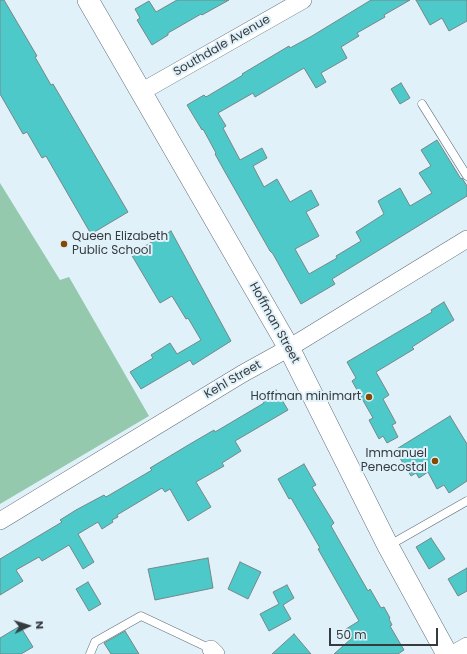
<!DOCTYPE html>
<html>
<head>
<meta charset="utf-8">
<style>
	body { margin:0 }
	#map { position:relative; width:467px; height:654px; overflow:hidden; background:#e0f1f9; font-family:Poppins,sans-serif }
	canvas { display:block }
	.north { position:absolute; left:8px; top:606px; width:40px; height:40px; -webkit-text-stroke:3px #e0f1f9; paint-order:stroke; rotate:86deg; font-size:11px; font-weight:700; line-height:16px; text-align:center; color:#353b3f }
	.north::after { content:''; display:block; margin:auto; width:14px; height:18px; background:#353b3f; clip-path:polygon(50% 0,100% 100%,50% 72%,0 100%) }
	.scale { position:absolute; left:329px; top:628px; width:109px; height:18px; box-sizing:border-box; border:2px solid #353b3f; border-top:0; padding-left:5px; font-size:12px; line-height:14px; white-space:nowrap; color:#353b3f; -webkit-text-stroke:3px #e0f1f9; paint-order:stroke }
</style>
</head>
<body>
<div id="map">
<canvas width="467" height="654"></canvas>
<div class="north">N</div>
<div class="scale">50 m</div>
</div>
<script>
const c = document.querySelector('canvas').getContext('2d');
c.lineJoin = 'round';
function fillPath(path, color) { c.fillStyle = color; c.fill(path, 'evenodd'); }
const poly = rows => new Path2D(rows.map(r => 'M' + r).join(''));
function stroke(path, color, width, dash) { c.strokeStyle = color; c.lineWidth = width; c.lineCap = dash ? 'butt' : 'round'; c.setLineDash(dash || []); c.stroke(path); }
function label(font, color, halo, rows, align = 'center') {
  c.font = font + ' Poppins,sans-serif'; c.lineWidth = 4; c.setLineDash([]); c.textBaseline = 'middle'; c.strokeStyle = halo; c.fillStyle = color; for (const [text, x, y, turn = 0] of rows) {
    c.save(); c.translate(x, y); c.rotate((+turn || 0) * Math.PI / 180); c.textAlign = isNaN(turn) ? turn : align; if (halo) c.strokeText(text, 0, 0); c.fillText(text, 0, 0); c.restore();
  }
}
fillPath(poly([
	[0,183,60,280,69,277,149,416,0,504]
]), '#94c9ae');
const building = poly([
	[0,0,4,0,37,56,35,57,51,85,53,84,128,212,91,234,46,156,42,158,27,132,23,134,0,94,0,0],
	[177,0,229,0,202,15,201,14,168,33,168,35,152,45,137,20,140,18,135,9,149,1,156,12,177,0],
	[371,0,410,0,384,15,385,17,357,33,359,36,341,47,347,58,321,73,326,82,316,88,304,68,255,97,253,93,218,113,226,126,223,128,240,160,262,148,267,158,253,166,264,187,277,179,290,202,311,190,319,205,306,212,319,236,295,249,309,274,337,258,336,256,361,241,356,232,384,214,378,201,400,188,410,206,432,193,419,173,431,166,421,150,437,140,461,179,462,178,467,186,467,196,332,279,335,284,301,304,273,254,270,251,225,172,215,154,216,153,203,129,202,130,187,105,204,95,206,97,243,75,242,74,289,46,290,48,312,36,371,0],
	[416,0,467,0,467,21,449,31,442,18,430,25,416,0],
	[401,83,410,98,400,104,391,89,401,83],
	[171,231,231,341,193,365,190,360,141,389,130,372,153,358,151,355,170,343,177,354,201,340,188,318,186,319,172,296,160,303,131,254,171,231],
	[444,302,454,320,412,347,414,349,376,372,389,395,383,399,396,423,392,425,398,437,387,443,383,436,379,439,369,420,373,418,352,381,356,378,347,362,432,312,431,310,444,302],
	[276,390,288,410,235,441,241,451,222,463,224,466,196,482,211,507,188,521,170,489,165,492,162,488,117,515,118,517,112,520,113,522,102,529,98,522,78,534,94,562,83,569,69,545,42,561,39,557,16,570,23,581,0,595,0,559,62,522,60,520,76,510,104,495,106,497,152,470,150,468,190,444,214,430,215,432,264,403,262,399,276,390],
	[450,416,467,444,467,481,449,493,444,485,437,489,428,472,419,478,416,473,411,476,395,450,450,416],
	[304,464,316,485,312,487,334,523,331,526,368,591,370,589,381,608,384,607,390,618,389,619,392,625,390,626,404,650,398,654,334,654,352,638,346,629,359,621,318,549,320,548,291,498,289,499,278,479,304,464],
	[431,538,445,559,429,569,416,547,431,538],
	[208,558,213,588,155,600,148,569,208,558],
	[240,562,261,572,248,599,228,589,240,562],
	[467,568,467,591,458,596,448,579,467,568],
	[88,582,101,604,89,611,76,589,88,582],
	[287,585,294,598,283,605,291,619,269,631,260,614,279,604,273,592,287,585],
	[20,626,33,647,21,654,0,654,0,638,20,626],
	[125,631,139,654,111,654,104,643,125,631],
	[294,634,311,654,272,654,294,634]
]);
fillPath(building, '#4dc9ca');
stroke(building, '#758787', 1);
const service = poly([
	[422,104,467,176],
	[388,546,467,501],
	[90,654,95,642,141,616,211,649,210,650]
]);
const minor = poly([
	[141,92,303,0],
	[0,521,242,374,289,348,467,239],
	[211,649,216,654],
	[453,654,467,646]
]);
const tertiary = poly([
	[88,0,289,348,388,546,447,654]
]);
stroke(service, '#627077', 9);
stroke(minor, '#627077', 18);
stroke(tertiary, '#627077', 22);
stroke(service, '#fff', 8);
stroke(minor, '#fff', 17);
stroke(tertiary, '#fff', 21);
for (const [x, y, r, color] of [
	[64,244,4,"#854a02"],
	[369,397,4,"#854a02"],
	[435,461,4,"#854a02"]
]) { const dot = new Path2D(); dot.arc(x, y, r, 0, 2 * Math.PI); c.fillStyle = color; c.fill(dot); stroke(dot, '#e0f1f9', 1.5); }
label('12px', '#353b3f', '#e0f1f9', [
	["Southdale Avenue",222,46,-30],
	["Hoffman Street",274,323,61],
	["Kehl Street",233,380,-30]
]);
label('12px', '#353b3f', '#e0f1f9', [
	["Queen Elizabeth",72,237,"left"],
	["Public School",72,251,"left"],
	["Hoffman minimart",361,397],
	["Immanuel",427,454],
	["Penecostal",427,468]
], 'right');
</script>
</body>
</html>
